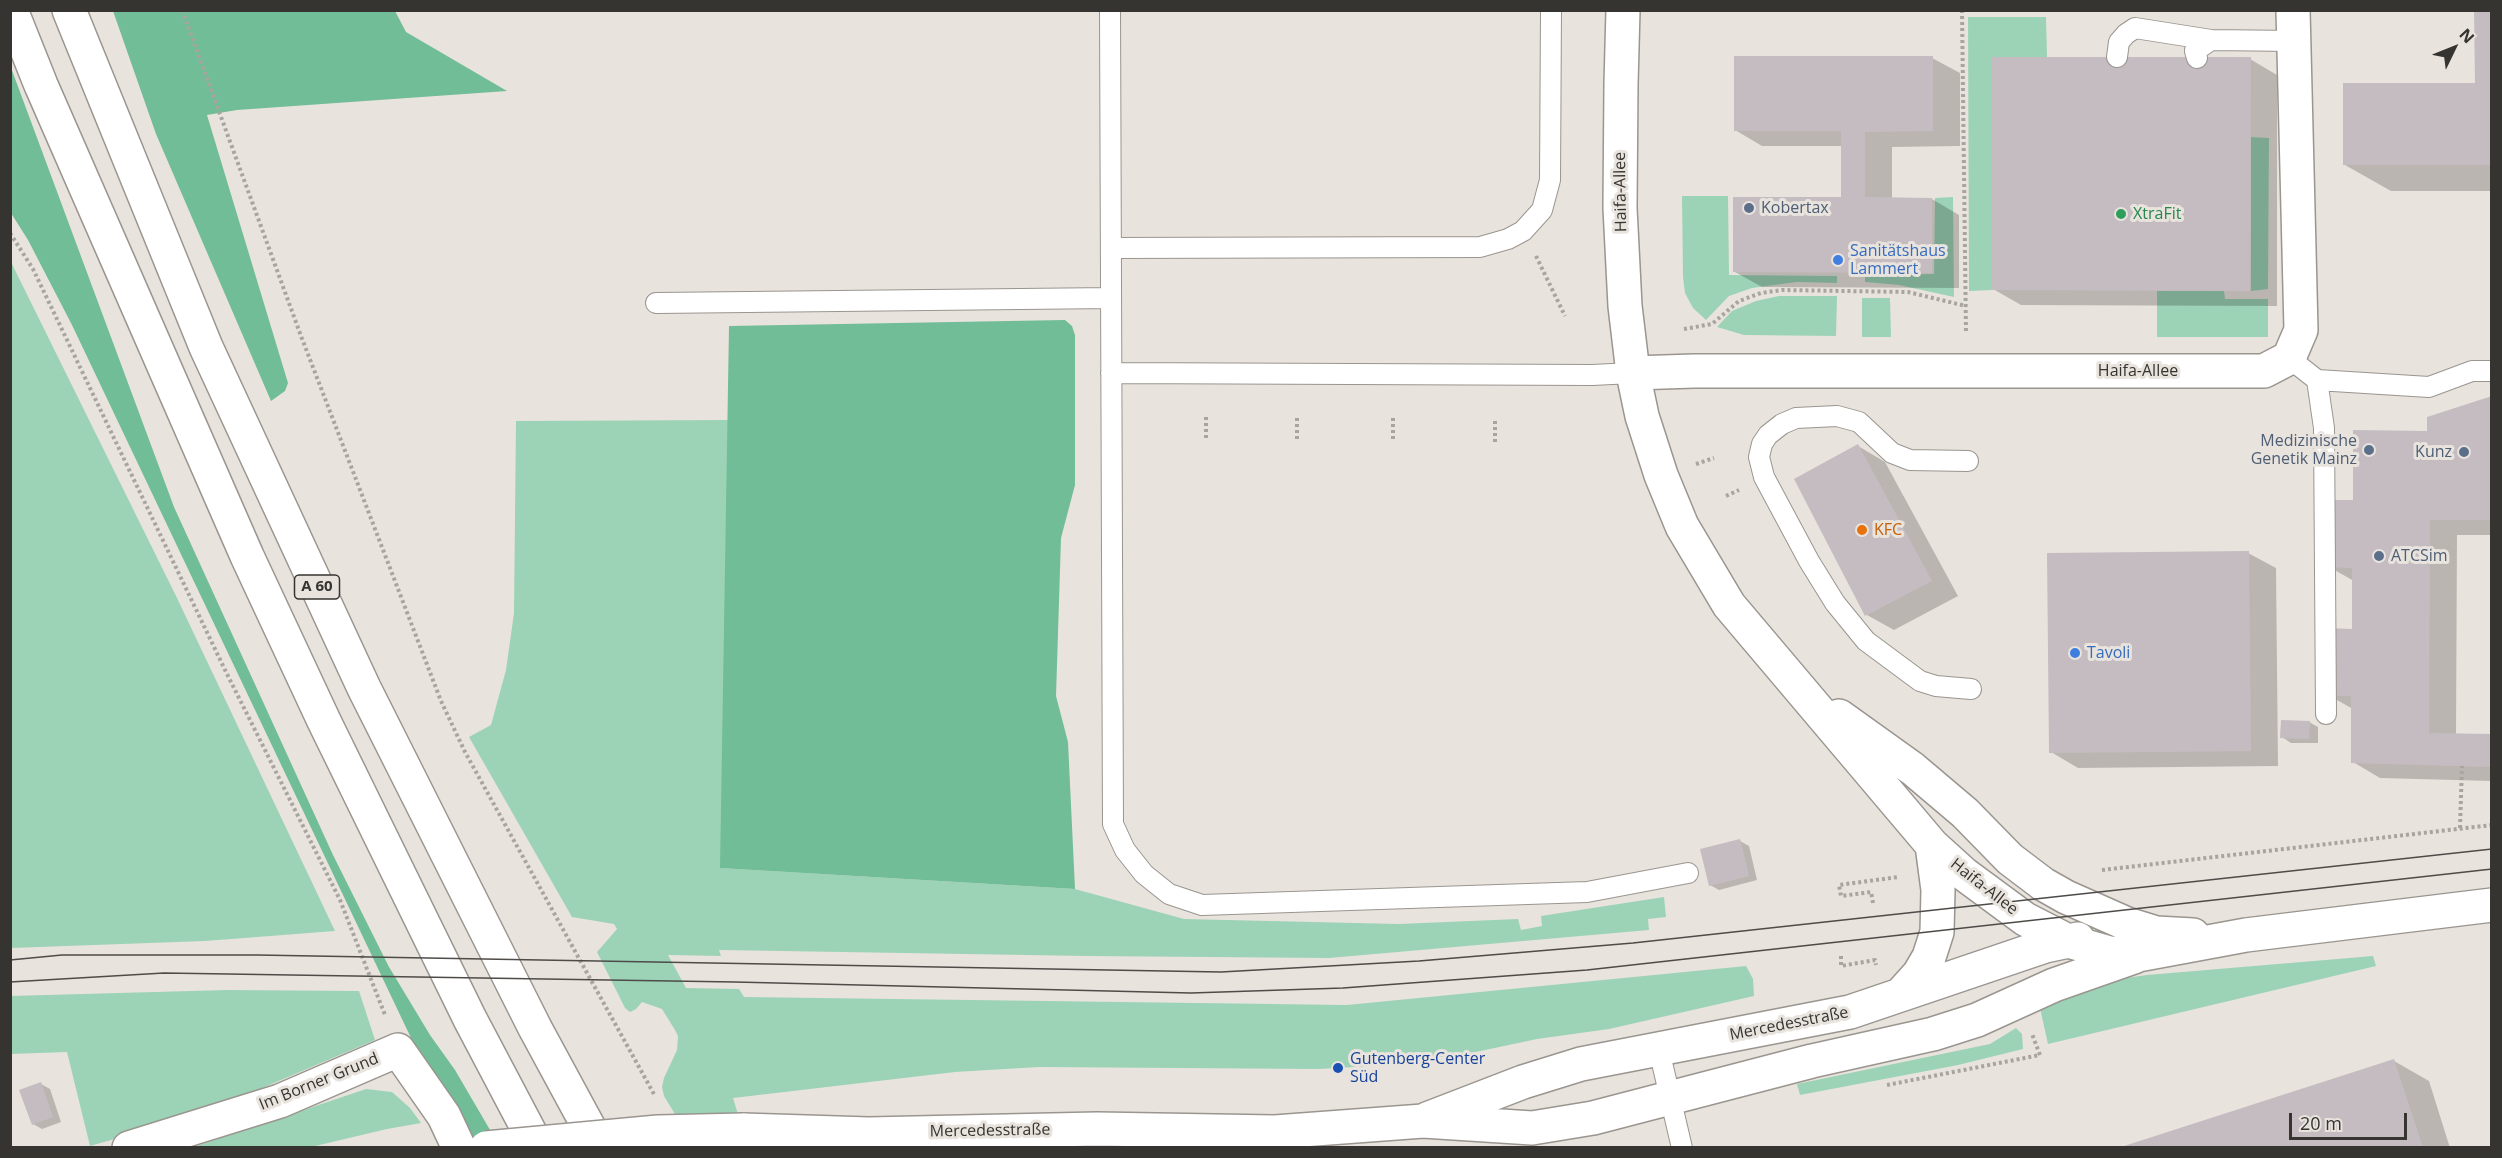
<!DOCTYPE html>
<html>
<head>
<meta charset="utf-8">
<style>
	body { margin:0 }
	#map { position:relative; width:2502px; height:1158px; overflow:hidden; background:#e9e3dd; font-family:"Open Sans",sans-serif }
	canvas { display:block }
	.frame { position:absolute; inset:0; border:12px solid #363431; pointer-events:none }
	.north { position:absolute; left:2424px; top:18px; width:60px; height:60px; -webkit-text-stroke:4px #e9e3dd; paint-order:stroke; rotate:47deg; font-size:16px; font-weight:700; line-height:24px; text-align:center; color:#363431 }
	.north::after { content:''; display:block; margin:auto; width:21px; height:27px; background:#363431; clip-path:polygon(50% 0,100% 100%,50% 72%,0 100%) }
	.scale { position:absolute; left:2289px; top:1113px; width:118px; height:27px; box-sizing:border-box; border:3px solid #363431; border-top:0; padding-left:8px; font-size:18px; line-height:21px; white-space:nowrap; color:#363431; -webkit-text-stroke:4px #e9e3dd; paint-order:stroke }
</style>
</head>
<body>
<div id="map">
<canvas width="2502" height="1158"></canvas>
<div class="frame"></div>
<div class="north">N</div>
<div class="scale">20 m</div>
</div>
<script>
const c = document.querySelector('canvas').getContext('2d');
c.lineJoin = 'round';
function fillPath(path, color) { c.fillStyle = color; c.fill(path, 'evenodd'); }
const poly = rows => new Path2D(rows.map(r => 'M' + r).join(''));
function stroke(path, color, width, dash) { c.strokeStyle = color; c.lineWidth = width; c.lineCap = dash ? 'butt' : 'round'; c.setLineDash(dash || []); c.stroke(path); }
function label(font, color, halo, rows, align = 'center') {
  c.font = font + ' "Open Sans",sans-serif'; c.lineWidth = 6; c.setLineDash([]); c.textBaseline = 'middle'; c.strokeStyle = halo; c.fillStyle = color; for (const [text, x, y, turn = 0] of rows) {
    c.save(); c.translate(x, y); c.rotate((+turn || 0) * Math.PI / 180); c.textAlign = isNaN(turn) ? turn : align; if (halo) c.strokeText(text, 0, 0); c.fillText(text, 0, 0); c.restore();
  }
}
fillPath(poly([
	[1968,17,2046,17,2047,57,1992,57,1992,290,1969,291],
	[2251,137,2269,138,2268,289,2251,291],
	[1682,196,1728,196,1729,275,1837,276,1837,283,1797,282,1752,288,1729,296,1706,320,1693,308,1685,293,1683,277],
	[1953,197,1954,297,1899,285,1865,282,1865,275,1934,274,1935,198],
	[10,260,177,598,335,931,205,941,11,948],
	[2157,291,2224,291,2225,299,2268,299,2268,337,2157,337],
	[1779,296,1837,296,1836,336,1744,335,1717,327,1732,311,1756,301],
	[1862,298,1890,298,1891,337,1862,337],
	[729,420,721,868,1075,889,1184,919,1399,924,1518,919,1521,930,1542,926,1541,916,1664,897,1666,917,1648,919,1649,930,1329,958,1088,956,719,950,721,956,668,955,686,988,739,989,744,997,1347,1005,1746,966,1753,979,1754,996,1609,1029,1537,1039,1471,1053,1373,1066,1318,1069,1039,1067,955,1072,733,1098,748,1147,695,1147,664,1096,662,1087,664,1078,677,1050,678,1036,675,1030,662,1009,642,1002,636,1009,630,1012,625,1008,597,952,617,929,614,924,572,917,469,737,491,725,506,670,514,613,516,421],
	[2373,956,2376,966,2048,1044,2040,1008,2104,981,2147,975],
	[227,990,359,991,375,1040,201,1114,90,1146,67,1052,11,1054,10,996],
	[2016,1028,2022,1034,2023,1049,1958,1065,1800,1095,1797,1084,1990,1044],
	[366,1089,392,1092,410,1108,421,1123,387,1129,311,1147,191,1148]
]), '#9cd3b6');
fillPath(poly([
	[113,11,395,11,406,32,507,91,237,110,207,115,288,383,285,391,271,401,156,134],
	[10,65,174,507,333,855,389,967,430,1035,455,1070,500,1147,476,1147,421,1059,72,325,28,240,11,213],
	[1065,320,1072,326,1075,335,1075,485,1061,538,1056,696,1068,742,1075,889,720,868,729,326]
]), '#71bd97');
fillPath(poly([
	[2492,10,2492,191,2391,191,2345,165,2476,84],
	[1932,58,1960,73,1960,146,1892,147,1892,199,1932,199,1959,215,1959,288,1762,287,1735,272,1843,199,1843,146,1762,146,1735,130],
	[2250,59,2277,75,2277,306,2021,305,1993,289],
	[2492,397,2492,535,2457,535,2456,735,2492,735,2492,781,2380,778,2353,762,2353,709,2328,695,2353,630,2354,581,2329,567,2354,501,2429,433],
	[1858,446,1885,462,1958,596,1894,630,1867,615],
	[2248,553,2276,568,2278,766,2078,768,2051,752],
	[2309,722,2318,727,2318,743,2291,743,2282,737],
	[1740,841,1749,846,1757,880,1719,890,1710,885],
	[2394,1061,2429,1081,2450,1148,2124,1148],
	[41,1084,50,1089,61,1122,42,1129,33,1124]
]), '#0003');
fillPath(poly([
	[2474,10,2492,10,2492,165,2343,165,2343,83,2475,83],
	[1734,56,1933,56,1933,131,1865,132,1865,197,1932,198,1932,273,1733,272,1733,197,1841,197,1841,131,1734,131],
	[1992,57,2251,57,2250,291,1992,290],
	[2492,396,2492,520,2430,520,2429,733,2492,734,2492,767,2351,763,2351,696,2327,696,2328,628,2352,629,2352,568,2328,567,2328,500,2353,500,2353,430,2427,431,2427,417],
	[1858,444,1932,581,1865,616,1794,479],
	[2249,551,2251,751,2049,753,2047,553],
	[2281,720,2310,721,2309,739,2280,738],
	[1740,839,1749,876,1709,886,1700,849],
	[2394,1059,2423,1148,2121,1148,2121,1147],
	[41,1082,53,1117,32,1125,19,1090]
]), '#c4bcc0');
const lane = poly([
	[1110,10,1113,824,1125,850,1144,874,1169,894,1202,905,1587,892,1688,873],
	[2117,57,2119,42,2126,34,2135,28,2211,40,2294,41],
	[2197,58,2195,51,2211,40],
	[1111,248,1480,247,1508,239,1523,231,1542,210,1550,180,1551,10],
	[656,303,1111,298],
	[2289,358,2317,380,2324,428,2326,714],
	[1111,373,1592,375,1633,373],
	[2317,380,2429,387,2472,371,2492,371],
	[1968,461,1910,460,1892,453,1859,422,1837,416,1796,418,1782,424,1768,435,1762,444,1759,457,1764,477,1809,561,1835,603,1866,641,1920,681,1936,686,1971,689],
	[1659,1050,1682,1148]
]);
const street = poly([
	[1633,373,1694,371,2264,371,2289,358,2301,330,2293,10],
	[129,1148,280,1101,398,1050,444,1116,459,1148]
]);
const secondary = poly([
	[1623,10,1621,84,1620,208,1625,306,1633,373,1642,416,1661,475,1682,526,1729,605,1932,845,1964,874,2025,919,2068,941,2110,953,2138,955,2246,935,2492,905],
	[1839,716,1913,769,1965,813,2010,859,2043,884,2066,897,2127,924,2156,933,2193,935],
	[1900,995,1919,974,1929,957,1937,932,1938,890,1932,845],
	[1427,1119,1523,1082,1581,1064,1850,1012,2045,946,2078,939],
	[743,1130,869,1134,1097,1129,1275,1132,1423,1121,1532,1128,1593,1118,1812,1061,1933,1034,1977,1020,2054,985,2134,957]
]);
const highway = poly([
	[11,10,41,85,247,556,324,721,470,1019,538,1148],
	[69,10,206,347,364,688,535,1028,600,1148]
]);
stroke(lane, '#9a958f', 22);
stroke(street, '#9a958f', 36);
stroke(secondary, '#9a958f', 36);
stroke(highway, '#9a958f', 36);
stroke(poly([
	[182,10,301,336,441,701,465,752,655,1096],
	[1962,10,1966,334],
	[10,233,33,269,226,672,340,900,385,1015],
	[1536,256,1565,316],
	[1684,329,1712,324,1739,301,1761,293,1782,290,1908,292,1966,306],
	[1206,417,1206,438],
	[1297,418,1297,439],
	[1393,418,1393,441],
	[1495,442,1495,419],
	[1696,464,1714,458],
	[1726,496,1739,490],
	[2460,828,2462,766],
	[2102,870,2492,825],
	[1873,903,1871,892,1841,896,1839,885,1898,877],
	[1841,956,1841,966,1875,960,1876,965],
	[1887,1085,2040,1055,2032,1034]
]), '#a8a49f', 4, [3, 3]);
stroke(lane, '#fff', 20);
stroke(street, '#fff', 33);
stroke(secondary, '#fff', 33);
stroke(highway, '#fff', 33);
stroke(poly([
	[10,960,62,955,257,955,1221,972,1419,961,1633,943,2492,849],
	[10,982,164,973,735,982,1191,993,1343,988,1587,970,2492,869]
]), '#4e4b48', 1.5);
const secondaryBridge = poly([
	[486,1148,658,1132,743,1130]
]);
stroke(secondaryBridge, '#9a958f', 36, []);
stroke(secondaryBridge, '#fff', 33);
for (const [x, y, r, color] of [
	[1749,208,6,"#5c6f8a"],
	[2121,214,6,"#2e9e5b"],
	[1838,260,6,"#3f7fe0"],
	[2369,450,6,"#5c6f8a"],
	[2464,452,6,"#5c6f8a"],
	[1862,530,6,"#e8710a"],
	[2379,556,6,"#5c6f8a"],
	[2075,653,6,"#3f7fe0"],
	[1338,1068,6,"#1a4fb4"]
]) { const dot = new Path2D(); dot.arc(x, y, r, 0, 2 * Math.PI); c.fillStyle = color; c.fill(dot); stroke(dot, '#e9e3dd', 2); }
for (const [x, y, w] of [
	[317,587,45]
]) { const box = new Path2D(); box.roundRect(x - w / 2, y - 12, w, 24, 4.5); c.fillStyle = '#e9e3dd'; c.fill(box); stroke(box, '#363431', 1.5); }
label('bold 15px', '#363431', null, [
	["A 60",317,587]
]);
label('16px', '#363431', '#e9e3dd', [
	["Haifa-Allee",1621,192,-91],
	["Haifa-Allee",2138,371],
	["Haifa-Allee",1984,887,38],
	["Mercedesstraße",1789,1024,-11],
	["Im Borner Grund",319,1082,-22],
	["Mercedesstraße",990,1131,-1]
]);
label('16px', '#4e5e75', '#e9e3dd', [
	["Kobertax",1761,208],
	["Medizinische",2357,441,"right"],
	["Genetik Mainz",2357,459,"right"],
	["Kunz",2452,452,"right"],
	["ATCSim",2391,556]
], 'left');
label('16px', '#27864d', '#e9e3dd', [
	["XtraFit",2133,214]
], 'left');
label('16px', '#366cbe', '#e9e3dd', [
	["Sanitätshaus",1850,251],
	["Lammert",1850,269],
	["Tavoli",2087,653]
], 'left');
label('16px', '#c56008', '#e9e3dd', [
	["KFC",1874,530]
], 'left');
label('16px', '#164399', '#e9e3dd', [
	["Gutenberg-Center",1350,1059],
	["Süd",1350,1077]
], 'left');
</script>
</body>
</html>
